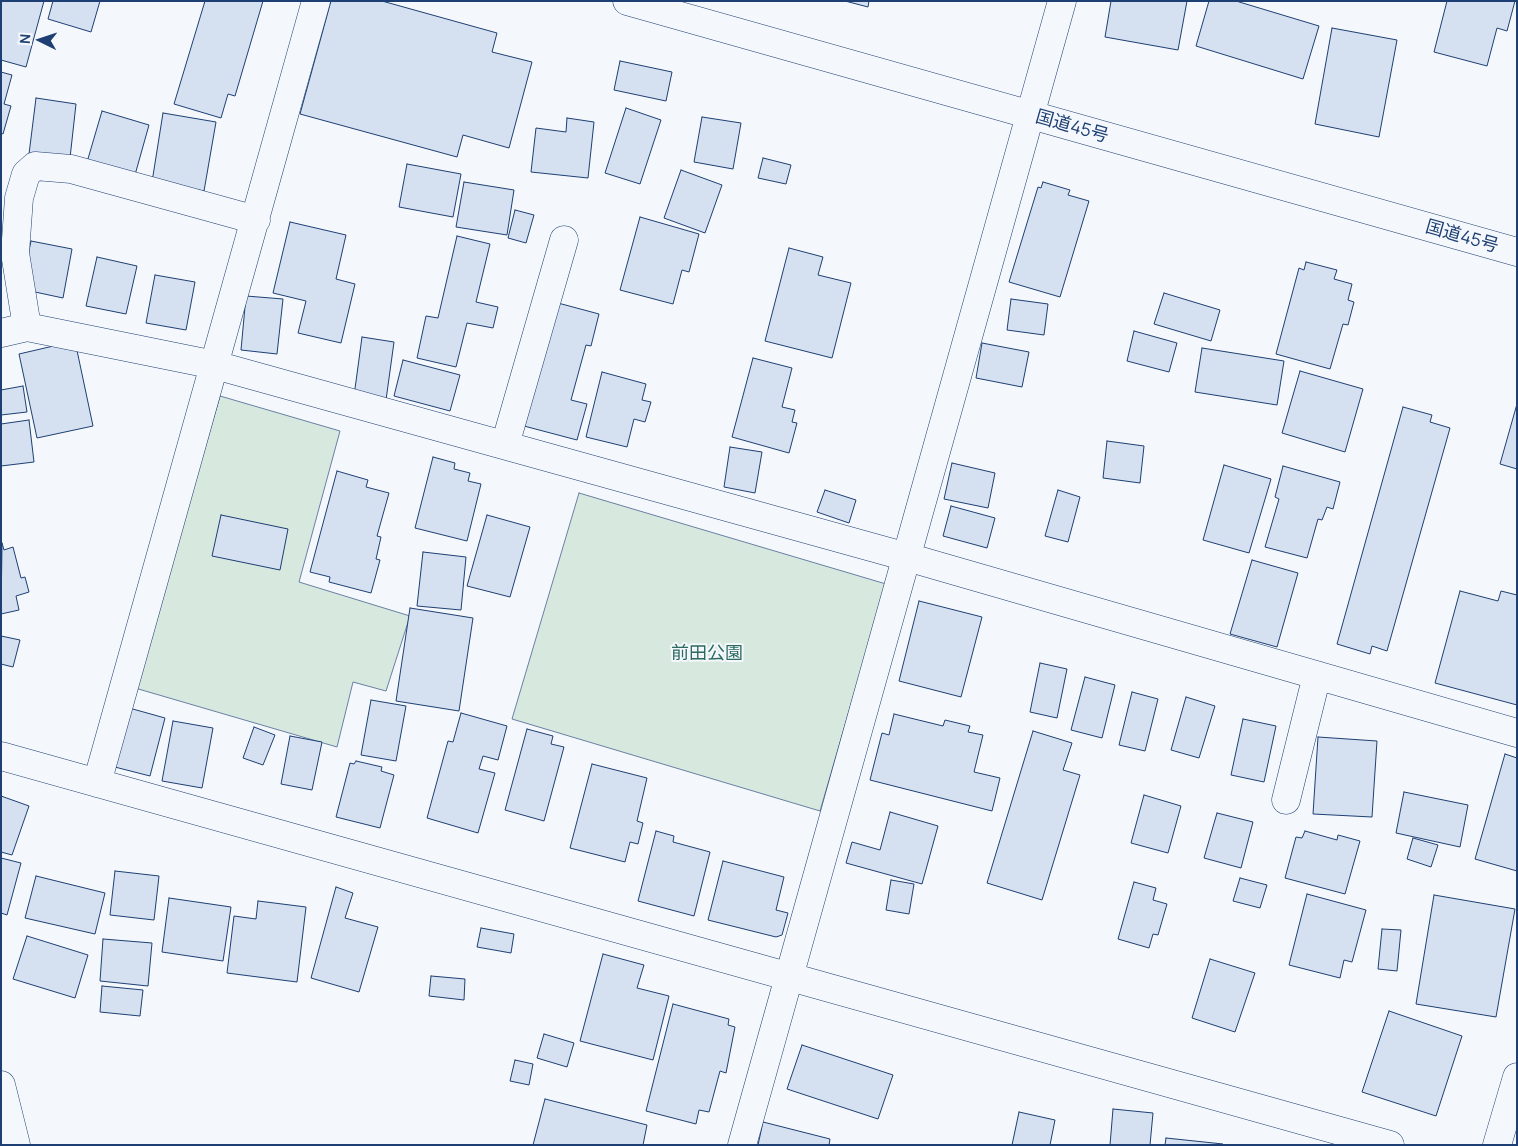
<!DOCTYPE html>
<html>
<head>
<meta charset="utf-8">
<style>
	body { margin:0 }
	#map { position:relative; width:1518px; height:1146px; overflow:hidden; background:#f4f7fb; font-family:Manrope,sans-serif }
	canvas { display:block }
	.frame { position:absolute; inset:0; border:2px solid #1d3f73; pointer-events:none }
	.north { position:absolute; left:15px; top:15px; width:50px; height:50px; -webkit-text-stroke:4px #f4f7fb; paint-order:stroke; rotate:274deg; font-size:14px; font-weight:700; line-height:20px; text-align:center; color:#1d3f73 }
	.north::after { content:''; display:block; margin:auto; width:18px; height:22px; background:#1d3f73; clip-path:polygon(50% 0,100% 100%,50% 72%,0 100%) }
</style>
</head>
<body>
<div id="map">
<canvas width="1518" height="1146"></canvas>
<div class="frame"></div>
<div class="north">N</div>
</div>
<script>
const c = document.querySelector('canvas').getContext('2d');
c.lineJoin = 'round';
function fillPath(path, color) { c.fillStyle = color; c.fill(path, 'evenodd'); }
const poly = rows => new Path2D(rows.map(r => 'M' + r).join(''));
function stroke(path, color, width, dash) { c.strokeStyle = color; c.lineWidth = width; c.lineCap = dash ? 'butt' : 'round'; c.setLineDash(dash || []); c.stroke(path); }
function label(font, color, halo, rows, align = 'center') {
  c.font = font + ' Manrope,"Noto Sans JP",sans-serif'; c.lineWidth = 4; c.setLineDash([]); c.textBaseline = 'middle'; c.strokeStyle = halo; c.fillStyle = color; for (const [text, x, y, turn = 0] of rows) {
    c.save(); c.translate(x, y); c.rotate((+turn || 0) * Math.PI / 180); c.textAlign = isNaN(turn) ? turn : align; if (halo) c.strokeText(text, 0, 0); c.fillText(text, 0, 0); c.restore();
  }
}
const green = poly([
	[220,396,340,431,299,582,410,616,386,691,353,682,337,747,135,688,220,396],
	[579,493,886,584,820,811,512,719,579,493]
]);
fillPath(green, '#d7e8df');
stroke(green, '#687fa3', 1);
const building = poly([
	[1,1,44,1,26,67,1,60,1,1],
	[53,1,100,1,91,32,48,19,53,1],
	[205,1,263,1,235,96,228,94,221,118,174,104,205,1],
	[331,1,382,1,497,33,492,52,532,62,509,148,463,135,457,157,300,114,331,1],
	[845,1,869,1,868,7,845,1],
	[1111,1,1187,1,1178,50,1105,37,1111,1],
	[1209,1,1236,1,1319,26,1303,79,1196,46,1209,1],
	[1447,1,1515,1,1507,31,1497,28,1487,66,1434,52,1447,1],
	[1332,28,1397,40,1379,137,1315,124,1332,28],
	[620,61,672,72,666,101,614,90,620,61],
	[1,72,12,75,4,104,11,106,3,134,1,133,1,72],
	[36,98,76,104,69,167,28,162,36,98],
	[626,108,661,120,640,184,605,173,626,108],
	[102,111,149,125,133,182,85,169,102,111],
	[163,113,216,122,204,191,152,182,163,113],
	[702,117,741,123,733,169,694,162,702,117],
	[567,118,594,122,588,178,531,172,536,128,566,132,567,118],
	[763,158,791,165,786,184,758,178,763,158],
	[407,164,461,174,453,217,399,207,407,164],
	[681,170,722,185,705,233,664,218,681,170],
	[464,182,514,190,507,235,456,227,464,182],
	[1043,182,1070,190,1068,195,1089,201,1060,297,1009,282,1038,187,1041,188,1043,182],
	[515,210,534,215,526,243,508,238,515,210],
	[640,217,699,234,689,272,682,270,673,304,620,290,640,217],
	[290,222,346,235,336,279,355,284,341,343,298,333,306,301,273,293,290,222],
	[457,236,490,244,476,302,498,307,493,328,467,323,456,367,417,358,426,316,438,318,457,236],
	[31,241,72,249,63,298,21,289,31,241],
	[789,248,823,257,818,275,851,283,832,358,765,341,789,248],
	[97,257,137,266,126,314,86,306,97,257],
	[1306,262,1337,270,1334,279,1352,284,1348,300,1354,302,1348,325,1343,324,1330,369,1276,354,1299,268,1304,270,1306,262],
	[155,275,195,282,186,330,146,323,155,275],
	[1164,293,1220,310,1211,341,1154,324,1164,293],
	[246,296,283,299,277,354,241,350,246,296],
	[1011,299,1048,304,1044,335,1007,330,1011,299],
	[558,303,599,314,591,346,586,345,571,400,587,404,577,440,524,426,558,303],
	[1134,331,1177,343,1169,372,1127,361,1134,331],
	[362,337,394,342,386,400,354,396,362,337],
	[75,341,93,426,37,438,19,354,75,341],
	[982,343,1029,352,1022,387,976,378,982,343],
	[1202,348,1284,361,1277,405,1195,392,1202,348],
	[753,358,792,368,782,407,795,410,792,422,797,423,789,453,732,437,753,358],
	[403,360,460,375,450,411,394,396,403,360],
	[1300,371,1363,389,1345,452,1282,433,1300,371],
	[602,372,646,384,642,400,651,402,645,422,634,419,627,447,586,437,602,372],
	[23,386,27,412,1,415,1,390,23,386],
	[1517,404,1517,469,1500,464,1517,404],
	[1403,407,1432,415,1430,422,1450,428,1387,651,1372,646,1370,654,1337,644,1403,407],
	[29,420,34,462,1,466,1,424,29,420],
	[1107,441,1144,446,1140,483,1103,478,1107,441],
	[730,447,762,452,755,493,724,487,730,447],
	[433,457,455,463,454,469,470,473,468,481,481,484,467,541,415,528,433,457],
	[952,463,995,473,988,508,944,499,952,463],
	[1224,465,1271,479,1249,553,1203,540,1224,465],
	[1283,466,1340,482,1333,509,1327,507,1322,520,1318,519,1307,558,1265,547,1279,499,1275,497,1283,466],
	[337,471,368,480,366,487,389,493,377,536,381,537,376,559,380,560,371,593,329,582,330,577,310,572,337,471],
	[825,490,856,500,849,523,817,512,825,490],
	[1058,490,1080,497,1068,542,1045,536,1058,490],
	[951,506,995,518,987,548,943,536,951,506],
	[221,515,288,529,280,570,212,556,221,515],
	[487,515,530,527,510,597,467,586,487,515],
	[2,543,4,550,13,547,21,578,25,577,29,592,16,596,19,610,1,614,2,543],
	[423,552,466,557,461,610,417,606,423,552],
	[1252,560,1298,573,1277,647,1230,634,1252,560],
	[1460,591,1498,601,1501,591,1517,595,1517,705,1435,683,1460,591],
	[919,601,982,617,961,697,899,681,919,601],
	[410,608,473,618,459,711,396,701,410,608],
	[1,636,20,640,13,667,1,664,1,636],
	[1040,663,1067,669,1057,718,1030,712,1040,663],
	[1085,677,1115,685,1102,738,1071,730,1085,677],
	[1132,692,1158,699,1145,751,1119,745,1132,692],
	[1186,697,1215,706,1199,758,1171,750,1186,697],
	[371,700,406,706,396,761,361,755,371,700],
	[122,706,165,718,150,776,107,765,122,706],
	[461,713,507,726,498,760,483,756,479,769,495,773,478,833,427,818,448,741,453,742,461,713],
	[894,714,943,726,945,720,970,726,968,732,983,735,974,772,1000,778,992,811,870,780,882,733,889,735,894,714],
	[1243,719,1276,726,1264,782,1231,775,1243,719],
	[173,721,213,728,202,788,162,781,173,721],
	[254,727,275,735,263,765,243,758,254,727],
	[527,729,553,736,551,744,564,747,544,821,505,810,527,729],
	[1033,731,1072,743,1063,770,1080,775,1042,900,987,883,1033,731],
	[290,736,322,742,312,790,281,784,290,736],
	[1318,737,1377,741,1372,817,1313,814,1318,737],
	[1505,754,1517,758,1517,871,1475,859,1505,754],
	[356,761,382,767,381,771,394,775,380,828,336,817,350,763,354,764,356,761],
	[592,764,647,778,637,821,643,823,638,844,630,842,625,862,570,848,592,764],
	[1404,792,1468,805,1460,847,1396,833,1404,792],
	[1144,795,1181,806,1168,853,1131,843,1144,795],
	[1,796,29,806,12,855,1,852,1,796],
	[890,812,938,826,922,884,846,863,852,842,880,850,890,812],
	[1217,813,1253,822,1241,868,1204,858,1217,813],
	[656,831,674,836,673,842,710,852,694,916,638,901,656,831],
	[1305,831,1337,840,1338,835,1360,841,1345,894,1285,878,1296,837,1302,838,1305,831],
	[1413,838,1438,845,1431,867,1407,859,1413,838],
	[1,858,21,863,7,915,1,913,1,858],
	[723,861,784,877,776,910,788,913,782,935,776,937,708,920,723,861],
	[115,871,159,876,154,920,110,915,115,871],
	[36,876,105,893,95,934,25,918,36,876],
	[1240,878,1267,885,1260,908,1233,901,1240,878],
	[891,880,914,884,909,914,886,910,891,880],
	[1134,882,1156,888,1153,900,1167,904,1158,935,1153,934,1149,948,1118,939,1134,882],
	[336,887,353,893,345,918,378,927,359,992,311,978,336,887],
	[1307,894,1366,910,1352,962,1344,960,1340,978,1289,965,1307,894],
	[1434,895,1515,909,1496,1017,1416,1004,1434,895],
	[169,898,231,907,223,961,162,952,169,898],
	[258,901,306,907,297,982,227,973,234,916,256,919,258,901],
	[481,928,514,934,511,953,477,947,481,928],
	[1382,929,1401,930,1397,971,1378,969,1382,929],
	[27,936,88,955,75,998,13,979,27,936],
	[103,939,152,943,148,986,100,981,103,939],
	[603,954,644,965,637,988,669,996,653,1060,580,1041,603,954],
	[1210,959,1255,973,1235,1032,1192,1018,1210,959],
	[431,976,465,979,464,1000,429,996,431,976],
	[102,986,143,990,140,1016,100,1012,102,986],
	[673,1004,729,1019,728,1025,735,1027,726,1073,720,1071,709,1112,699,1110,696,1124,646,1111,673,1004],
	[1389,1011,1462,1036,1436,1116,1362,1092,1389,1011],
	[544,1034,574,1043,567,1067,537,1058,544,1034],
	[802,1045,893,1075,878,1119,787,1089,802,1045],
	[515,1060,533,1064,529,1085,510,1081,515,1060],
	[545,1099,647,1125,643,1145,533,1145,545,1099],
	[1113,1109,1153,1113,1150,1145,1110,1145,1113,1109],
	[1019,1112,1055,1120,1050,1145,1012,1145,1019,1112],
	[763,1122,830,1139,829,1145,758,1145,763,1122],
	[1166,1138,1223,1144,1223,1145,1165,1145,1166,1138]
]);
fillPath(building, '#d5e0f0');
stroke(building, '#1d3f73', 1);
const street = poly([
	[27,327,15,253,19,198,26,174,35,166,71,169,256,220],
	[1,333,27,327,215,365,907,557,1517,733],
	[505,445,564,240],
	[1,756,1390,1145],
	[97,783,316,1],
	[1286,800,1317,675],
	[1,1085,16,1145],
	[742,1145,1062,1],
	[1497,1145,1517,1077]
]);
const highway = poly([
	[627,1,1517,252]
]);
stroke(street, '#1d3f73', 29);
stroke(highway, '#1d3f73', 29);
stroke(street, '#f4f7fb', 28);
stroke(highway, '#f4f7fb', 28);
label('18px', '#1d3f73', '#f4f7fb', [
	["国道45号",1072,127,16],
	["国道45号",1462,237,16]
]);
label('18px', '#2c6c60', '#f4f7fb', [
	["前田公園",707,654]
]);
</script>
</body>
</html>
